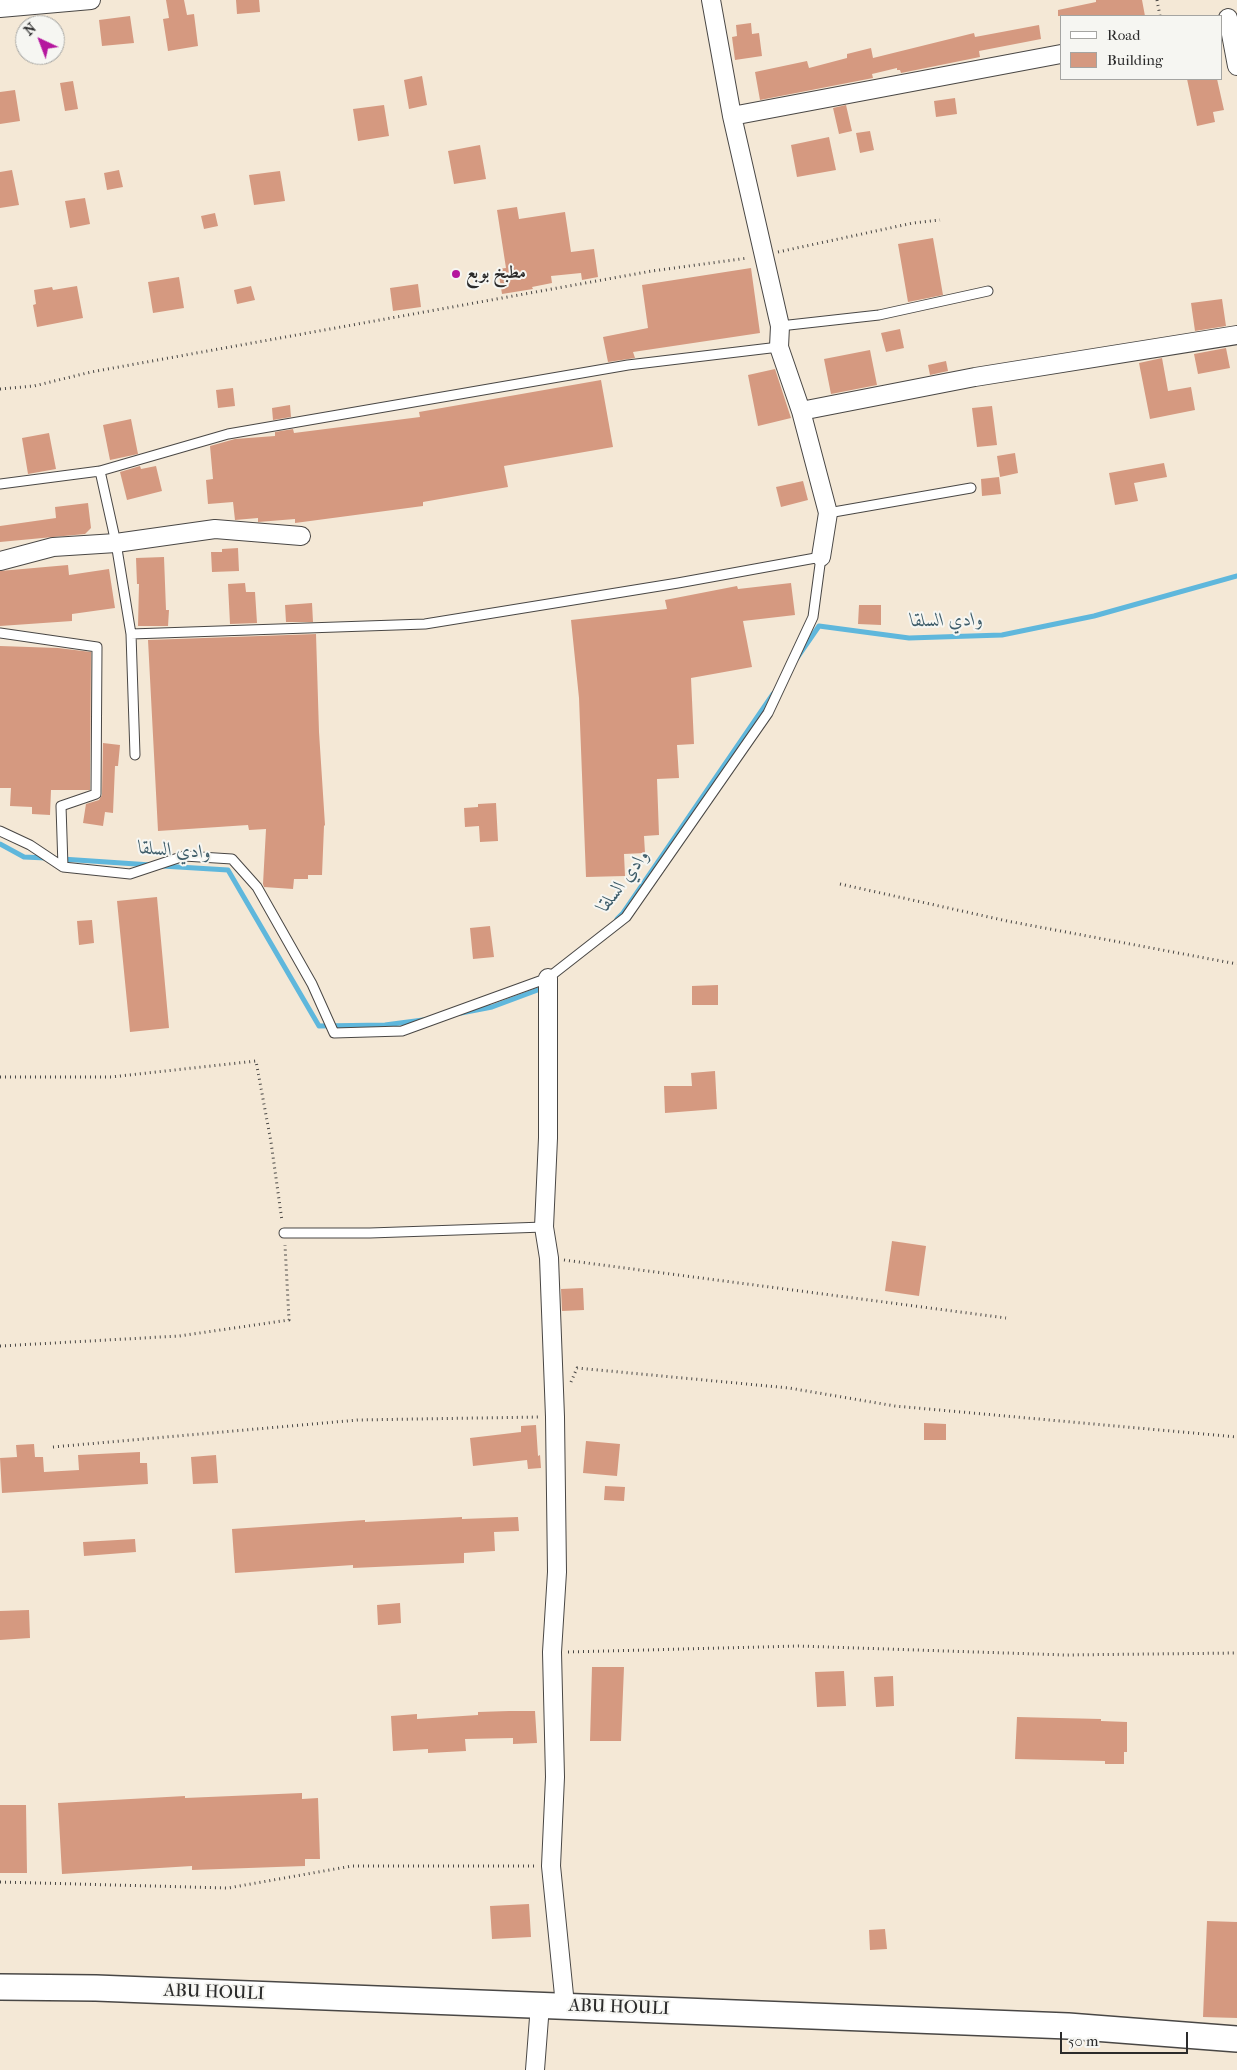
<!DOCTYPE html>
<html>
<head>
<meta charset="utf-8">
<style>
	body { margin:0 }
	#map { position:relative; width:1237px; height:2070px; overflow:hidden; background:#f4e8d6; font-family:"IM FELL French Canon",serif }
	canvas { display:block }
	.legend { position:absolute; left:1060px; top:15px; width:162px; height:65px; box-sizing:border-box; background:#f6f6f2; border:1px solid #a5a5a2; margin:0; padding:6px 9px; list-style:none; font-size:15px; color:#2b2b2b }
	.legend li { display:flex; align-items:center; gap:10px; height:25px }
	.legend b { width:25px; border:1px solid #a5a5a2 }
	.north { position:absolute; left:15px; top:15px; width:50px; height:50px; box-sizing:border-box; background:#f6f6f2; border:1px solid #a5a5a2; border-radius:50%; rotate:317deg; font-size:14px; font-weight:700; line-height:20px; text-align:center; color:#2b2b2b }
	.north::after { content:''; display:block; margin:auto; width:18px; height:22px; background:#b5179e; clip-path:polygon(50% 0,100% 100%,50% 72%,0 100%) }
	.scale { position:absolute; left:1060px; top:2032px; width:128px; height:22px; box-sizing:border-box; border:2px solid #2b2b2b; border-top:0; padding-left:6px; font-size:15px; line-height:18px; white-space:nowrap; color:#2b2b2b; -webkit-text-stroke:4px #f6f6f2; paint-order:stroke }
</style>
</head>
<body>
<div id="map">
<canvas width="1237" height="2070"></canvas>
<ul class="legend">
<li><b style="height:6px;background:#fff"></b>Road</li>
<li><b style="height:14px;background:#d59980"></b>Building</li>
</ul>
<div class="north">N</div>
<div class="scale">50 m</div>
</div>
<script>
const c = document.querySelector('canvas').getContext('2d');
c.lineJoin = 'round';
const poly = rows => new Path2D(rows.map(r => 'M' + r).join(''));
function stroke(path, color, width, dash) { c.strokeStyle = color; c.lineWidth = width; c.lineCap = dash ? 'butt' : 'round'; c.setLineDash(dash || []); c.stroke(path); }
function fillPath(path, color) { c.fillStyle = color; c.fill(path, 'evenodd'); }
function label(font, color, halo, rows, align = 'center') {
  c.font = font + ' "IM FELL French Canon",Amiri,serif'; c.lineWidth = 4; c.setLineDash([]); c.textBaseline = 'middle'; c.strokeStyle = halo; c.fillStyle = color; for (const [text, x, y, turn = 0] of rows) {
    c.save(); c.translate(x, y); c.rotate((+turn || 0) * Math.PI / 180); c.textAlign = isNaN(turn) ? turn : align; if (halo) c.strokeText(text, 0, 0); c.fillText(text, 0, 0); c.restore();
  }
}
stroke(poly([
	[797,658,819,626,909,638,1002,635,1094,616,1237,576],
	[0,844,24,857,46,858],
	[62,859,151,865],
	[162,866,228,870,319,1026,385,1025,423,1020],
	[617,919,623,913,773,694],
	[461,1013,492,1007,543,988]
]), '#5fb7dc', 5);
fillPath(poly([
	[166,0,184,0,187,15,194,14,198,46,168,51,163,19,169,18],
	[236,0,259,0,260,12,237,14],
	[1096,0,1142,0,1145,16,1058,16,1058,10,1096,2],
	[130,16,134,43,102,46,99,20],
	[751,23,752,34,759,33,762,56,735,60,732,37,737,36,736,25],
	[1039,25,1041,39,979,51,980,57,901,73,900,70,897,70,897,68,872,74,873,78,760,100,755,72,807,61,809,68,847,58,847,54,871,48,873,58,974,33,975,37],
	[422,76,427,105,409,109,404,80],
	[1187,79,1217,79,1224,110,1213,112,1215,122,1197,126],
	[73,81,78,109,65,111,60,83],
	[15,90,20,121,0,124,0,92],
	[955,98,957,114,936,117,934,101],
	[384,105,389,136,358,141,353,109],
	[846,105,852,131,839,134,833,108],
	[870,131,874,150,860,153,856,133],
	[829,137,836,170,797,177,791,145],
	[480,145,486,179,454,184,448,151],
	[12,170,19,205,0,208,0,172],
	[119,170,123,187,107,190,104,173],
	[280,171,285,201,254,205,249,175],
	[85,198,90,224,70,228,65,201],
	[517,207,519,219,565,212,571,252,594,249,598,277,582,280,581,273,551,276,552,283,532,287,533,289,502,294,498,269,506,268,497,210],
	[215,213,218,226,204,229,201,216],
	[933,238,943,295,908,302,898,244],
	[751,268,760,333,633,352,635,358,608,362,603,337,648,328,642,285],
	[179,277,184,308,153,313,148,282],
	[418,284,421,307,393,311,390,288],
	[77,286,83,318,37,327,33,305,36,304,34,290,52,287,53,290],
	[251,286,255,300,237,304,234,290],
	[1222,299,1226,326,1195,331,1191,303],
	[900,329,904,348,886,352,881,333],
	[1226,348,1230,368,1198,374,1194,354],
	[870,350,877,385,831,394,824,359],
	[1162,358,1168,391,1191,387,1195,410,1150,419,1139,363],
	[946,361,948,371,930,375,928,365],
	[775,369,791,418,758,426,748,375],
	[601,380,613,447,504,466,508,487,423,502,423,506,295,523,295,519,258,522,258,518,235,520,233,502,208,504,206,480,213,479,210,446,235,439,275,436,275,432,293,429,294,433,420,417,419,412],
	[233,388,235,406,218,408,216,390],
	[290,405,291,417,273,420,272,408],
	[992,406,997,445,977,447,972,408],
	[131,419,138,454,110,460,103,425],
	[49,433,56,469,28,474,22,438],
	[1015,453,1018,473,1000,477,997,456],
	[1164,463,1167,477,1134,483,1138,501,1115,505,1109,473],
	[140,466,141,469,156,466,162,491,127,500,120,472],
	[999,477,1001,494,982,496,981,479],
	[803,481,808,500,781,507,776,487],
	[88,503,91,528,85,534,0,542,0,526,56,518,55,507],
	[238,548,239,571,212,572,211,552,222,552,222,549],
	[164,557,166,610,169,610,168,626,138,626,139,584,137,584,136,558],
	[68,565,69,575,109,569,115,608,72,614,72,621,0,626,0,571],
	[245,583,246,592,255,592,257,623,230,624,228,584],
	[791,583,795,615,743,621,752,667,691,678,694,744,677,745,679,778,657,779,659,835,644,836,645,853,624,854,625,876,586,877,579,698,571,620,667,609,665,600,737,586,738,589],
	[312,603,313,622,286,622,285,605],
	[859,605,881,605,881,625,858,624],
	[316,634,319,732,325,825,324,826,322,875,308,875,308,879,294,879,293,889,264,887,263,884,266,829,249,830,248,825,158,831,148,640],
	[0,646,58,648,91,652,90,790,51,790,50,815,32,814,32,807,10,806,11,788,0,788],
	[103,743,120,745,118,766,115,766,113,813,105,812,103,826,83,823,86,804,99,800,102,795],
	[496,803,498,841,480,842,479,826,465,827,464,808,478,807,478,804],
	[157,897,169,1028,130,1032,117,901],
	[92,920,94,943,79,945,77,921],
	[490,926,494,957,473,959,470,928],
	[718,985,718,1005,692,1005,692,986],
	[715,1071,717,1109,665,1113,664,1086,692,1086,691,1073],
	[892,1241,926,1246,919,1296,885,1291],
	[583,1288,584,1310,562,1311,561,1289],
	[924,1423,946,1424,946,1440,924,1440],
	[536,1425,538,1456,540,1455,541,1468,528,1469,527,1460,473,1466,470,1438,521,1432,521,1426],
	[586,1441,620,1444,617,1476,583,1473],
	[34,1444,35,1457,43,1457,44,1472,79,1470,78,1455,140,1452,140,1463,147,1463,148,1484,2,1493,0,1458,17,1457,16,1445],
	[216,1455,218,1483,193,1484,191,1457],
	[605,1486,625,1487,624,1501,604,1500],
	[462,1517,462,1519,518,1517,519,1531,494,1532,495,1551,464,1553,464,1563,353,1568,353,1565,235,1573,232,1529,365,1520,365,1522],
	[135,1539,136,1552,84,1556,83,1542],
	[400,1603,401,1623,378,1625,377,1605],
	[29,1610,30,1638,0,1640,0,1611],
	[592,1667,624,1667,621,1741,590,1741],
	[844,1671,846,1706,817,1707,815,1672],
	[893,1676,894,1706,876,1707,874,1677],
	[509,1711,535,1711,537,1743,513,1744,513,1738,465,1739,466,1751,428,1753,428,1749,393,1751,391,1716,417,1714,417,1719,478,1715,478,1712],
	[1017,1717,1101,1719,1101,1721,1127,1722,1127,1752,1124,1752,1124,1764,1105,1764,1105,1761,1015,1759],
	[302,1793,302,1799,318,1798,320,1859,305,1859,305,1866,192,1870,192,1866,62,1874,58,1803,185,1796,185,1798],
	[0,1805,26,1805,27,1873,0,1873],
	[529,1904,531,1937,492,1939,490,1906],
	[1207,1921,1237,1922,1237,2018,1203,2017],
	[885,1929,887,1949,870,1950,869,1930]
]), '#d59980');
const lane = poly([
	[780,326,879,315,988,291],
	[100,471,116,543,131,634,135,755],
	[0,484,100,471,228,434,628,365,779,347],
	[828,513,971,488],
	[0,633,97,647,96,794,61,806,63,867],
	[0,831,30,845,63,867,130,874,184,856,232,859,257,887,312,984,334,1033,402,1031,548,978,626,917,768,713,813,617,821,557,678,583,425,624,131,634],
	[284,1233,370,1233,544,1227]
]);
const street = poly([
	[711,0,732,116,780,326,779,347,801,411,828,513,821,557],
	[0,8,91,0],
	[1228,18,1237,66],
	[732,116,1061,54],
	[801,411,975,377,1237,335],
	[0,561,53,547,116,543,215,529,301,536],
	[548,978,548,1138,544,1227,549,1258,555,1417,557,1572,552,1652,555,1777,551,1866,565,2005],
	[535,2070,540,2005]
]);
const secondary = poly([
	[0,1987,96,1988,1068,2026,1237,2039]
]);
stroke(lane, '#494745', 11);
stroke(street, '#494745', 20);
stroke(secondary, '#494745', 28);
stroke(poly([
	[1157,0,1160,16],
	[778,252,913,223,940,220],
	[0,389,34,386,91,372,652,271,748,258],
	[840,884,1007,921,1237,964],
	[0,1077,111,1077,256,1061,271,1142,282,1221],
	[564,1260,1006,1318],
	[0,1346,179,1336,289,1320,285,1245],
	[571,1382,577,1368,789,1388,895,1406,1237,1437],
	[53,1447,358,1420,540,1417],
	[568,1652,798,1646,1065,1655,1237,1653],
	[0,1882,228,1888,352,1866,535,1866]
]), '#494745', 3, [1, 4]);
stroke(lane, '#fff', 9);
stroke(street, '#fff', 18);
stroke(secondary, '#fff', 25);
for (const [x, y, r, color] of [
	[456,274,5,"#b5179e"]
]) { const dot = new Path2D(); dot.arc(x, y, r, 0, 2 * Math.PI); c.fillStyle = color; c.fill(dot); stroke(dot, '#f6f6f2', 2); }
label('bold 18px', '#2b2b2b', '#f6f6f2', [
	["مطبخ بوبع",466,274]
], 'left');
label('18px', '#2b2b2b', '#f6f6f2', [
	["ABU HOULI",214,1993,2],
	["ABU HOULI",619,2008,2]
]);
label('italic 19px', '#3d5c69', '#f6f6f2', [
	["وادي السلقا",947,621,-1],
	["وادي السلقا",175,851,4],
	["وادي السلقا",624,881,-53]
]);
</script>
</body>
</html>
